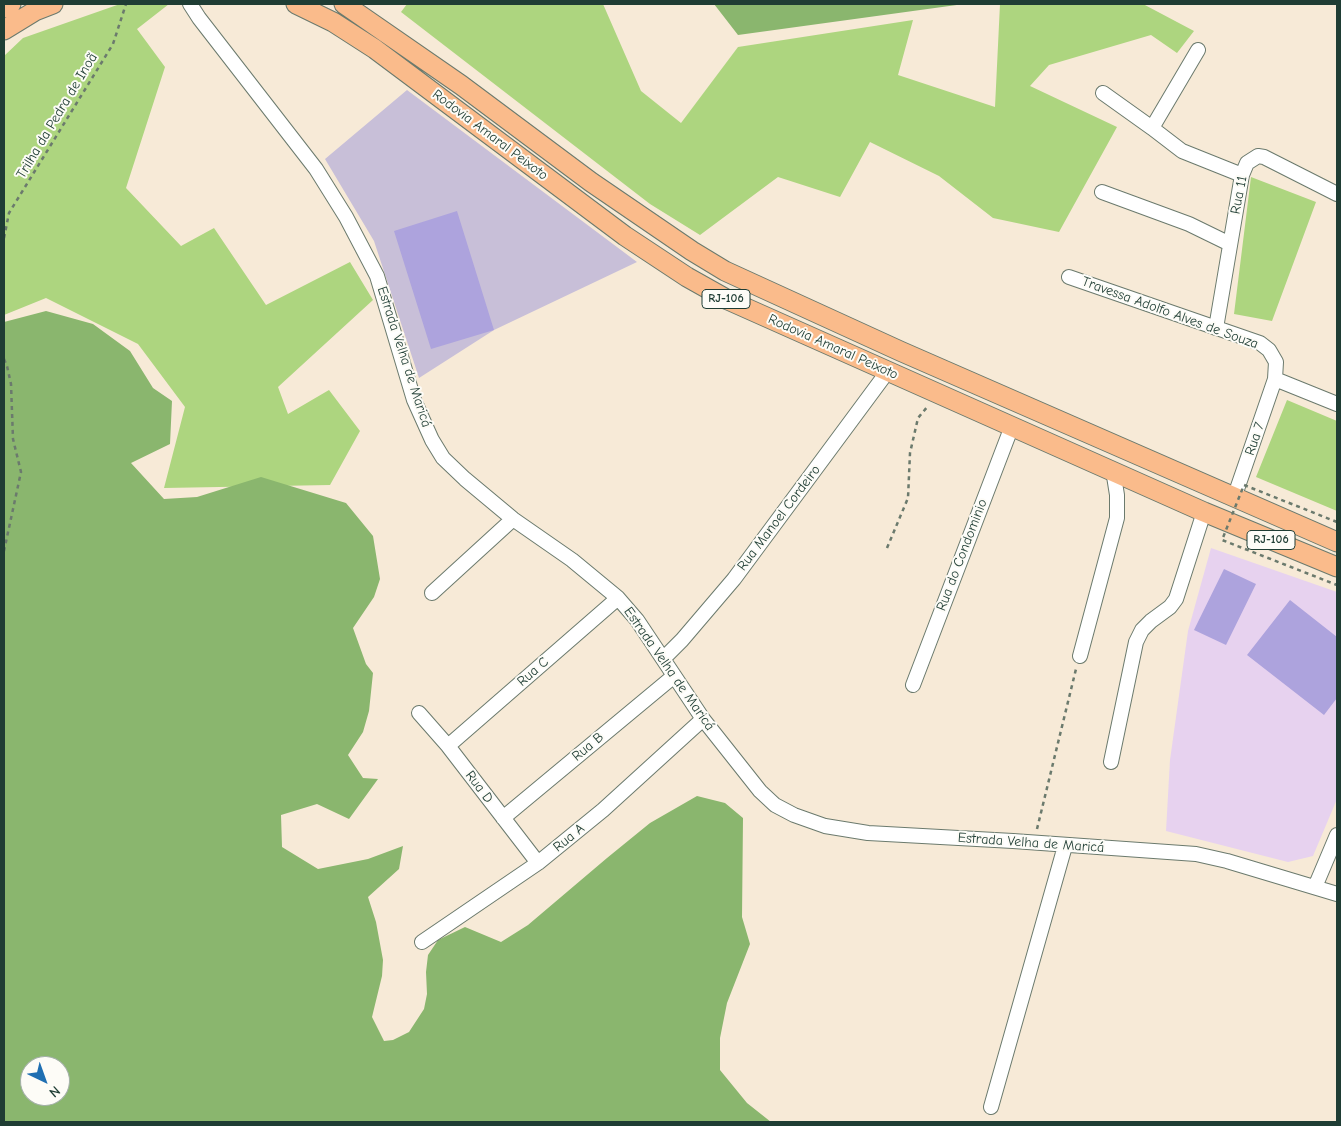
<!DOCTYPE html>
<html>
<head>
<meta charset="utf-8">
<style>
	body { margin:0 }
	#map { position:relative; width:1341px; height:1126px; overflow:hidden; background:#f7ead7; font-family:"Comic Neue",sans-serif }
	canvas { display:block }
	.frame { position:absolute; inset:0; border:5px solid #1f3d34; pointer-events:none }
	.north { position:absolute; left:20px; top:1056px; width:50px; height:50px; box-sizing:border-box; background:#fdfcf7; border:1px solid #a4b0a9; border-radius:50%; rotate:138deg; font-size:14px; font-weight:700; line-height:20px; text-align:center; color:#1f3d34 }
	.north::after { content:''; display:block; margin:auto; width:18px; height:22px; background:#1f6fb2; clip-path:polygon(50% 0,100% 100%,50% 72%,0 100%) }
</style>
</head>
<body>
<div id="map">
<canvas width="1341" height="1126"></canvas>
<div class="frame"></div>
<div class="north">N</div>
</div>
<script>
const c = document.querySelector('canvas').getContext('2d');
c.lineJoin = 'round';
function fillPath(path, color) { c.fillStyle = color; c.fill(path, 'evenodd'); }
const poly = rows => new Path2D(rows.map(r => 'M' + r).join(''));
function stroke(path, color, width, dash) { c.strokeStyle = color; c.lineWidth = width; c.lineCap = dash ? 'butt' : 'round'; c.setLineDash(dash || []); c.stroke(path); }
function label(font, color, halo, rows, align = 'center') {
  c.font = font + ' "Comic Neue",sans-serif'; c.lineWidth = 4; c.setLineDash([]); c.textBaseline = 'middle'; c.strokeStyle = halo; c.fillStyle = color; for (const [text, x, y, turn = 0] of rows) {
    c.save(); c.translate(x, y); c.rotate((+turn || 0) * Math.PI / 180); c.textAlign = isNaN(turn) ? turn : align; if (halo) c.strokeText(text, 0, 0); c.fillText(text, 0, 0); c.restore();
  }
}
fillPath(poly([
	[1211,548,1337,592,1337,799,1313,856,1288,862,1166,831,1170,760,1188,631]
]), '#e7d2ef');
fillPath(poly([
	[407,90,637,262,494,330,419,378,374,241,325,159]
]), '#c8bfd8');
fillPath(poly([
	[120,4,169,4,137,29,165,67,126,188,181,246,214,228,266,305,350,262,373,300,278,387,288,414,329,390,360,431,330,485,164,488,185,407,138,344,46,298,4,315,4,56,23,38],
	[407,4,603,4,641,91,681,123,738,47,913,20,898,75,995,107,1000,4,1143,4,1194,31,1177,53,1151,35,1049,65,1030,86,1117,127,1059,232,993,218,939,176,870,142,840,197,778,177,700,235,650,204,401,12],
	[1251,177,1316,202,1272,321,1234,314],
	[1287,400,1337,421,1337,511,1256,477]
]), '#add57f');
fillPath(poly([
	[714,4,964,4,738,35],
	[46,311,93,324,130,351,153,388,172,401,170,444,131,463,164,499,197,497,261,477,346,503,373,536,380,579,374,597,353,628,366,664,373,673,369,711,363,732,348,755,363,778,378,779,349,819,317,804,281,815,282,847,318,869,368,859,403,846,399,869,368,897,376,922,383,960,382,976,372,1017,384,1041,393,1040,409,1032,424,1009,427,994,426,972,428,955,438,940,465,927,501,942,528,925,607,858,650,823,697,796,725,803,743,818,742,917,750,944,727,1003,720,1038,720,1070,747,1103,771,1122,4,1122,4,322],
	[30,1066,60,1066,60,1096,30,1096]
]), '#8ab66e');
fillPath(poly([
	[457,211,494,330,431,349,394,231],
	[1224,569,1256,584,1226,645,1194,630],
	[1290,600,1337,637,1337,698,1324,715,1247,655]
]), '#ada3dd');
const minor = poly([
	[190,4,199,18,316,169,346,217,377,276,414,400,432,440,443,458,465,479,513,519,572,560,618,598,637,620,703,719,760,791,775,805,794,815,825,826,868,833,1013,841,1196,854,1227,861,1337,894],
	[1198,50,1152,128,1182,151,1242,175],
	[1103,93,1152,128],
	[1102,192,1189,224,1230,244],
	[1069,277,1260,343,1269,350,1276,362,1275,379,1234,498],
	[1216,328,1242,175,1247,163,1258,156,1264,157,1337,194],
	[1275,379,1337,404],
	[432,593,513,519],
	[1080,656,1117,518,1117,495,1113,470],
	[663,659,682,640,734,579,888,371],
	[913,685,1012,426],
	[419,713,448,746,538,863],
	[448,746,618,598],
	[1111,762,1136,642,1142,630,1151,621,1170,607,1176,599,1204,512],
	[503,818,674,676],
	[1315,887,1337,835],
	[422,942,538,863,603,810,703,719],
	[991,1107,1065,846]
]);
const highway = poly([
	[296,4,333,22,375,49,625,236,687,277,728,300,1204,512,1337,567],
	[344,4,461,85,591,182,692,251,725,271,900,351,1337,542],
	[4,8,11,4],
	[4,30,35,11,53,4]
]);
stroke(minor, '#6b7a6d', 16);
stroke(highway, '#6b7a6d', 21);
stroke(poly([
	[4,238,9,213,113,44,126,4],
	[4,359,7,366,11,384,13,439,21,472,4,551],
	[887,548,908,498,910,453,918,418,928,406],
	[1037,829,1076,669]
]), '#6b7a6d', 2.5, [4, 4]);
stroke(minor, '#fff', 14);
stroke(highway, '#fabb8b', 19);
stroke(poly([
	[1337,522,1244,485,1222,540,1337,585]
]), '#6b7a6d', 2.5, [4, 4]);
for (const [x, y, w] of [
	[726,299,48],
	[1271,540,48]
]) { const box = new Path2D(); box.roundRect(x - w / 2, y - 9.5, w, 19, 4); c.fillStyle = '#fdfcf7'; c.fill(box); stroke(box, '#1f3d34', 1); }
label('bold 12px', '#1f3d34', null, [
	["RJ-106",726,299],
	["RJ-106",1271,540]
]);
label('14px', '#1f3d34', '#fdfcf7', [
	["Trilha da Pedra de Inoã",57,116,-59],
	["Rodovia Amaral Peixoto",490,135,37],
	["Rua 11",1239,195,-79],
	["Travessa Adolfo Alves de Souza",1170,313,20],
	["Rodovia Amaral Peixoto",833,347,24],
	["Estrada Velha de Maricá",404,357,72],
	["Rua 7",1255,439,-71],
	["Rua Manoel Cordeiro",779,518,-53],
	["Rua do Condominio",962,555,-69],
	["Estrada Velha de Maricá",669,669,55],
	["Rua C",533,672,-41],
	["Rua B",588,747,-40],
	["Rua D",479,787,53],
	["Rua A",569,838,-39],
	["Estrada Velha de Maricá",1031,843,4]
]);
</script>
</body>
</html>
